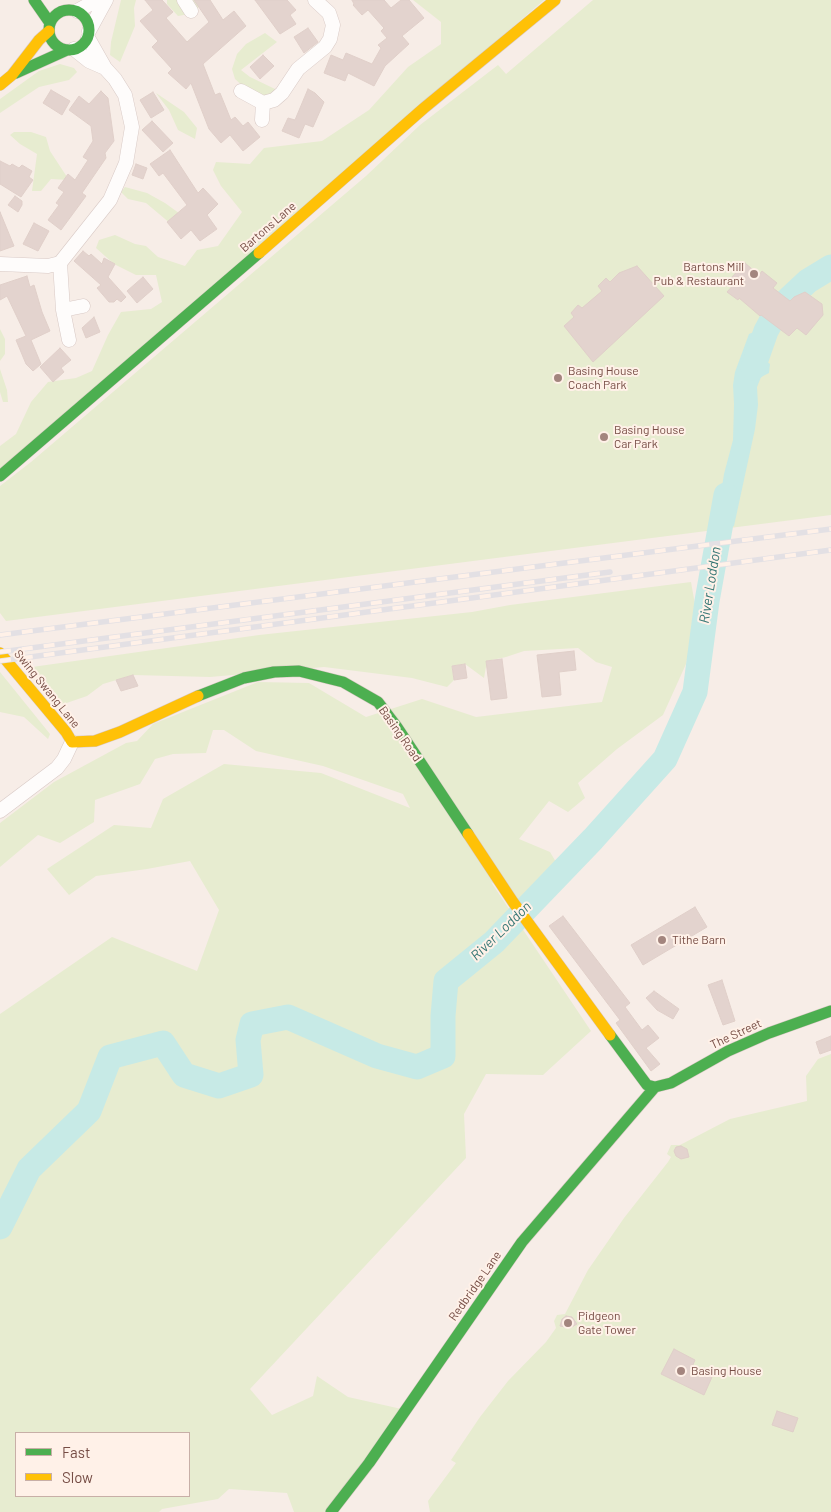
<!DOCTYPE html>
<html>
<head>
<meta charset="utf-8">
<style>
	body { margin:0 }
	#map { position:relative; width:831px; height:1512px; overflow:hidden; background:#f7ede7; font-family:Barlow,sans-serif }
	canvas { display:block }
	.legend { position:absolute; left:15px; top:1432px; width:175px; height:65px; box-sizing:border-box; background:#fff1e8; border:1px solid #c8afa7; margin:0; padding:6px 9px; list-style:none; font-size:15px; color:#764d45 }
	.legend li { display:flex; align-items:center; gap:10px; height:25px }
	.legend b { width:25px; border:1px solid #c8afa7 }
</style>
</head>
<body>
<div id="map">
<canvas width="831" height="1512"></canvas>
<ul class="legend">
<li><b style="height:6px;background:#4caf50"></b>Fast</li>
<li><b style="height:6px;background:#ffc107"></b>Slow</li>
</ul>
</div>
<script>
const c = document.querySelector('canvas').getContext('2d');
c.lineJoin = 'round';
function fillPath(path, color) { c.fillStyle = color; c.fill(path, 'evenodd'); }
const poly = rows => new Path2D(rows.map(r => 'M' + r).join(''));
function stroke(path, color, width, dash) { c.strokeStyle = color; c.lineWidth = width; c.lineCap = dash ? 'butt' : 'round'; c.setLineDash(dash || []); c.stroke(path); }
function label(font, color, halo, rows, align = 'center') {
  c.font = font + ' Barlow,sans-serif'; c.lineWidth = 4; c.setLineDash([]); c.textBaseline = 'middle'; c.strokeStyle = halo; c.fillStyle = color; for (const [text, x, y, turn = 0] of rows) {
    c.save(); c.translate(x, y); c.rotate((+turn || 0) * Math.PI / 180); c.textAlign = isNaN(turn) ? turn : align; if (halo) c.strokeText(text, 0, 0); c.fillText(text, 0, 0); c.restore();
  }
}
fillPath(poly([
	[121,0,136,0,134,8,135,26,120,62,110,55,111,42],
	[167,0,200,0,201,3,195,13,178,16,167,4],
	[413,0,544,0,0,469,0,446,16,434,31,402,48,382,76,378,92,371,108,335,121,312,151,309,162,302,156,275,136,275,114,264,96,248,99,240,115,235,135,244,146,246,158,257,185,266,197,250,218,246,242,212,221,186,213,170,216,162,250,164,264,148,322,141,369,110,408,67,441,44,441,22],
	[593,0,831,0,831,515,6,621,0,613,0,486,31,462,366,176,420,125,498,65,506,74],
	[265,33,277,42,241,70,250,77,275,89,277,94,261,98,246,89,235,79,232,69,237,54,246,44],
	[60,64,74,68,77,72,69,80,39,87,0,113,0,99,39,71],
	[156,93,184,112,197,128,195,139,178,130,169,110],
	[14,132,31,132,46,137,50,151,69,180,51,179,41,191,32,191,37,154,20,144,10,135],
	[125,187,147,193,165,203,183,216,171,224,146,203,128,199,121,192],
	[0,329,5,339,5,354,0,361],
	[0,369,7,390,8,402,3,402,0,392],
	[691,582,697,616,686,664,663,715,617,749,578,783,585,798,568,812,549,801,519,839,550,852,559,867,524,904,491,882,591,1031,543,1075,486,1074,464,1114,466,1158,250,1389,272,1415,313,1396,317,1376,348,1397,406,1410,325,1512,294,1512,287,1493,229,1489,218,1499,162,1509,159,1512,0,1512,0,1014,112,937,197,971,219,910,190,861,147,869,96,876,69,895,47,869,114,825,151,828,163,799,224,764,321,773,410,808,403,794,323,766,256,751,224,730,213,730,206,753,173,754,155,759,140,784,95,800,94,822,60,843,38,835,0,867,0,823,54,782,126,743,137,741,153,724,258,682,309,683,366,717,422,699,476,717,602,702,612,667,596,662,578,648,524,651,506,657,487,661,484,678,465,664,452,666,454,680,447,687,412,678,324,667,210,677,133,675,103,684,87,696,55,707,25,668,259,635,472,612,510,605],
	[16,1433,189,1433,189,1496,16,1496],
	[0,672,50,734,48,739,24,717,0,712],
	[831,1054,831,1512,430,1512,428,1501,456,1463,451,1460,480,1417,508,1381,546,1342,556,1328,554,1321,557,1315,565,1314,588,1270,624,1218,668,1162,671,1157,667,1154,671,1145,680,1145,730,1119,807,1101,806,1076,818,1059]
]), '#e7ecd0');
fillPath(poly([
	[754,332,760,333,763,335,765,339,767,356,766,361,770,364,769,373,761,377,757,387,758,405,755,429,734,526,715,530,724,474,733,440,734,404,733,385,735,372,749,334]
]), '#c7eae6');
stroke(poly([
	[753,368,766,331,778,309,808,281,831,267],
	[0,1227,29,1169,89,1111,110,1057,163,1043,184,1075,219,1086,251,1075,248,1040,252,1024,288,1017,377,1056,417,1067,443,1056,443,1016,446,981,494,942,593,839,665,759,695,692,707,601,726,495]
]), '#c7eae6', 25);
const building = poly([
	[145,0,162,0,173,12,166,18,187,42,209,22,194,0,210,0,223,20,234,11,246,26,203,64,215,95,220,93,231,120,235,117,243,126,248,122,260,137,243,151,230,135,221,143,209,129,191,83,186,89,168,73,172,69,152,47,158,41,140,21,153,10,145,0],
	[255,0,287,0,296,10,290,15,296,24,280,34,255,0],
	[352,0,384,0,391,8,401,0,409,0,424,18,402,36,409,44,385,66,374,86,348,73,345,81,324,73,331,55,343,60,346,53,372,64,381,48,378,45,387,38,381,31,384,28,368,10,362,15,353,5,354,4,352,0],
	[308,28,318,42,304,53,294,37,308,28],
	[263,55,274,66,260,79,250,67,263,55],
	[308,89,315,93,324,102,313,127,305,124,299,138,282,131,288,118,295,120,308,89],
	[51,90,70,101,62,115,43,103,51,90],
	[101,91,108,98,114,141,105,153,106,158,82,193,86,196,61,230,48,220,59,205,56,203,64,192,58,188,68,174,75,180,88,160,83,157,93,141,91,126,69,110,79,96,89,104,101,91],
	[153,92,164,110,151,118,140,100,153,92],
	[152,121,173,143,163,152,142,130,152,121],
	[170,150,198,193,203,188,218,204,207,215,217,229,200,241,191,230,181,239,167,222,187,205,163,173,159,176,150,164,170,150],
	[0,161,10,166,12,164,19,168,22,165,32,171,29,177,33,180,21,197,0,184,0,161],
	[136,164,147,168,143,179,132,175,136,164],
	[15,196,22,201,22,205,18,212,8,205,15,196],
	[0,212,14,246,0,251,0,212],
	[34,223,49,231,38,251,23,244,34,223],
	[83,251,89,256,91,254,102,264,104,258,115,264,108,277,126,297,121,302,117,299,114,302,109,302,97,288,101,285,74,261,83,251],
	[745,263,759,275,762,271,777,283,773,288,790,301,794,297,805,292,822,304,823,315,806,335,797,328,789,336,761,315,760,316,739,298,738,300,727,292,736,282,731,278,745,263],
	[637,266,664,296,593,362,564,326,574,317,571,313,578,305,582,308,602,291,598,286,606,278,610,282,619,273,637,266],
	[27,276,30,287,34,285,42,312,50,331,31,340,41,364,33,371,26,364,16,340,26,336,7,296,0,300,0,285,27,276],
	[143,277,153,289,137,303,127,291,143,277],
	[94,317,100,332,86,338,82,328,94,317],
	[60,348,71,360,61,368,64,372,53,382,40,367,60,348],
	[574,651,576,670,559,672,561,695,542,697,537,655,574,651],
	[502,659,507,698,491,700,486,661,502,659],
	[465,664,467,678,454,680,452,666,465,664],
	[133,675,138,686,121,691,116,680,133,675],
	[695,907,707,927,643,965,631,945,695,907],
	[563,916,630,1003,625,1007,642,1030,648,1025,659,1038,646,1048,660,1064,651,1071,616,1023,620,1020,549,926,563,916],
	[722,980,735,1021,723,1025,708,985,722,980],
	[654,991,679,1009,673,1019,657,1010,646,998,654,991],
	[831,1036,831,1050,820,1054,816,1042,831,1036],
	[681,1146,687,1149,689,1157,681,1159,676,1156,674,1151,676,1147,681,1146],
	[566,1316,572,1317,577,1324,570,1328,560,1326,562,1319,566,1316],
	[674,1349,695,1360,692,1367,712,1377,704,1395,661,1374,674,1349],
	[777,1411,798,1418,793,1432,772,1425,777,1411]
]);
fillPath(building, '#e3d3ce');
stroke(building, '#e0cfc9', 1);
const street = poly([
	[184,0,191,11],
	[77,11,97,0],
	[89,31,106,0],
	[88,38,105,68],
	[241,91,263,103,274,100,282,93,298,69,325,47,330,39,333,25,329,13,315,0],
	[262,120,263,103],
	[60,263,63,310,69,340],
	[0,264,48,266,60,263,110,200,126,163,132,127,125,95,115,79,105,68,89,61,74,49],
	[63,310,83,306],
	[0,811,57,768,64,759,72,742]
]);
const fast = poly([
	[34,0,50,23],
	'49 30a20 20 0 1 1 40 0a20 20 0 1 1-40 0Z',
	[16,73,67,50],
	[0,476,259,253],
	[198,696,244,678,274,672,299,671,343,682,378,702,397,727,468,834],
	[610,1035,647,1085,655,1087,671,1083,728,1051,769,1033,831,1011],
	[331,1512,369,1463,522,1242,655,1087]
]);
const slow = poly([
	[0,85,12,75,39,40,49,31],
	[259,253,424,108,555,0],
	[0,653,66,732,72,742,95,741,120,732,198,696],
	[468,834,513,902,610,1035]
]);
stroke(street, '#d8c9c5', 15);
stroke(fast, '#d8c8c3', 12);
stroke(slow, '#d8c8c3', 12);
stroke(street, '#fefcfb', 14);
stroke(fast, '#4caf50', 11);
stroke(slow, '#ffc107', 11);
const rail = poly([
	[0,635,831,529],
	[0,652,610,572],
	[0,661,831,550]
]);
stroke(rail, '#e3e0e4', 5.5);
stroke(rail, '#fff1e8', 4, [11]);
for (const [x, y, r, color] of [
	[754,274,5,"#a3857e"],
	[558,378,5,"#a3857e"],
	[604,437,5,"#a3857e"],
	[662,940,5,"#a3857e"],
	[568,1323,5,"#a3857e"],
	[681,1371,5,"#a3857e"]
]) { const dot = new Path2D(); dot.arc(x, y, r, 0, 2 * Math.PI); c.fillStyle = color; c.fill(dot); stroke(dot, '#fff1e8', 2); }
label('12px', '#764d45', '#fff1e8', [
	["Bartons Lane",268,227,-41],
	["Swing Swang Lane",47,689,51],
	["Basing Road",400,734,55],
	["The Street",736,1034,-25],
	["Redbridge Lane",475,1286,-55]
]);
label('12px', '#764d45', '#fff1e8', [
	["Bartons Mill",744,267,"right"],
	["Pub & Restaurant",744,281,"right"],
	["Basing House",568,371],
	["Coach Park",568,385],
	["Basing House",614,430],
	["Car Park",614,444],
	["Tithe Barn",672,940],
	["Pidgeon",578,1316],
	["Gate Tower",578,1330],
	["Basing House",691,1371]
], 'left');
label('italic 14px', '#357674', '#fff1e8', [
	["River Loddon",710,585,-81],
	["River Loddon",501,931,-44]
]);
</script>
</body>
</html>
